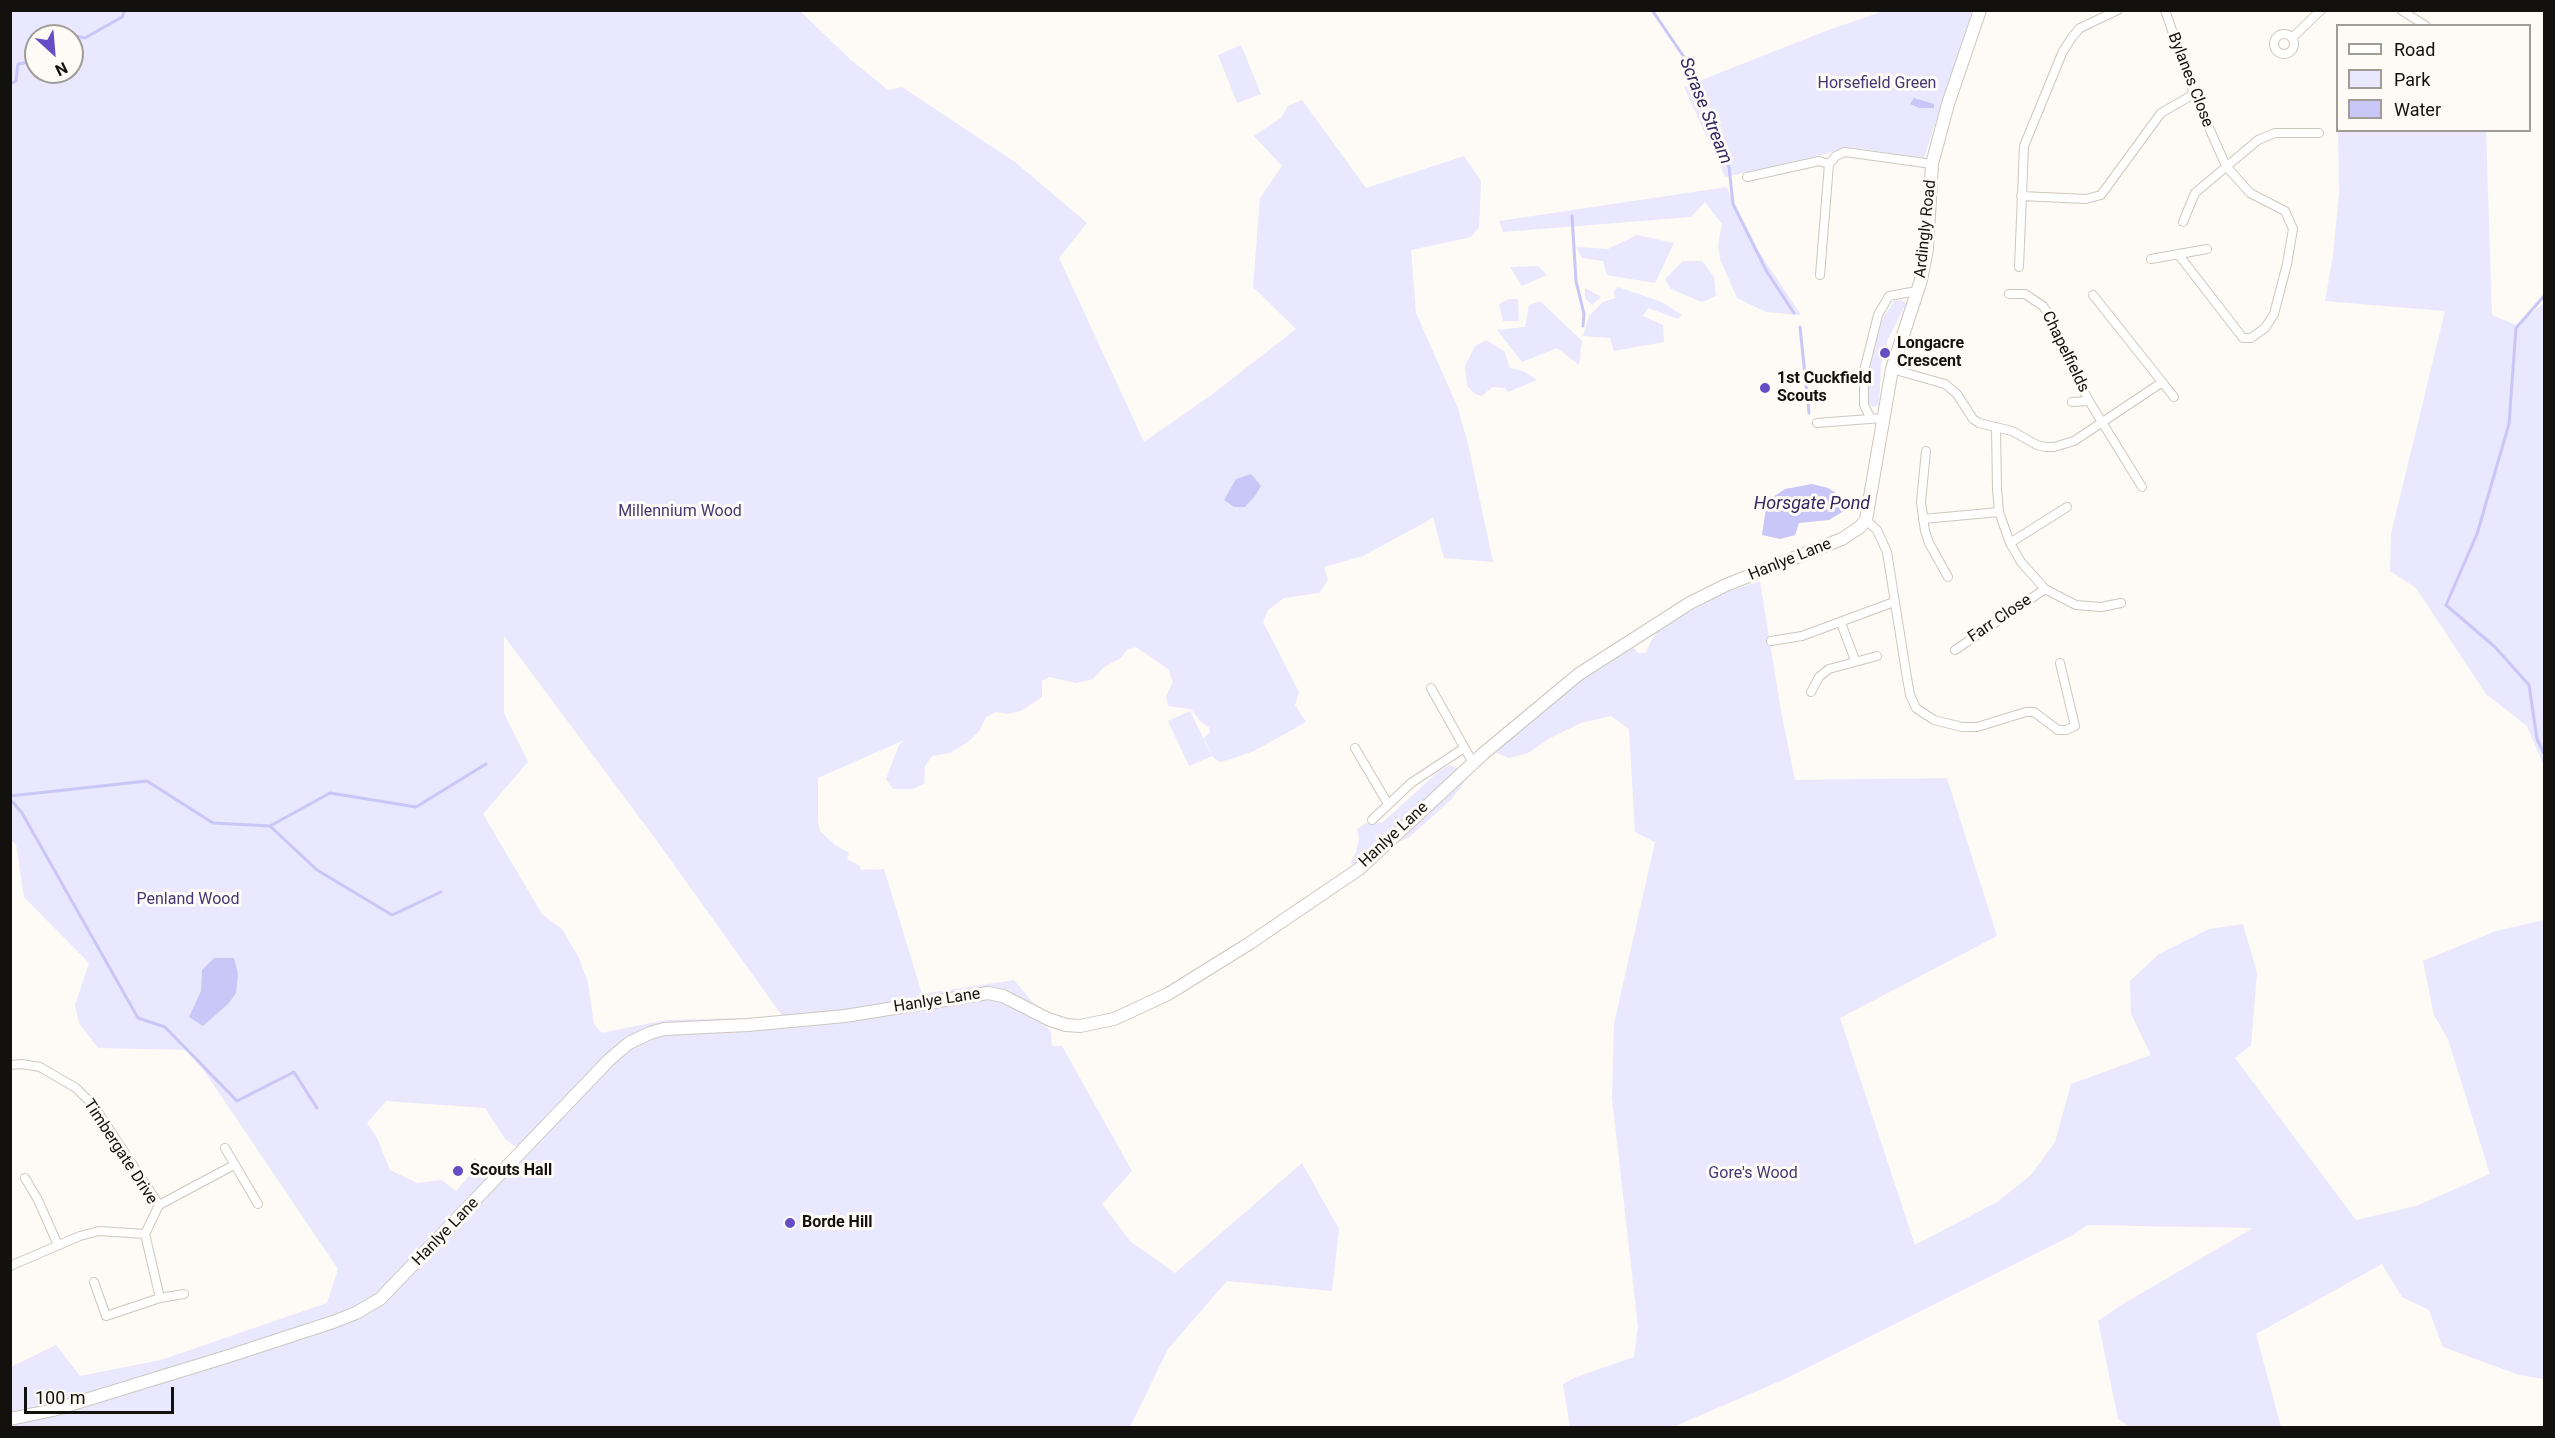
<!DOCTYPE html>
<html>
<head>
<meta charset="utf-8">
<style>
	body { margin:0 }
	#map { position:relative; width:2555px; height:1438px; overflow:hidden; background:#fefaf5; font-family:Roboto,sans-serif }
	canvas { display:block }
	.frame { position:absolute; inset:0; border:12px solid #13110e; pointer-events:none }
	.legend { position:absolute; left:2336px; top:24px; width:195px; height:108px; box-sizing:border-box; background:#fefaf5; border:2px solid #a09d99; margin:0; padding:8px 10px; list-style:none; font-size:18px; color:#13110e }
	.legend li { display:flex; align-items:center; gap:12px; height:30px }
	.legend b { width:30px; border:2px solid #a09d99 }
	.north { position:absolute; left:24px; top:24px; width:60px; height:60px; box-sizing:border-box; background:#fefaf5; border:2px solid #a09d99; border-radius:50%; rotate:154deg; font-size:16px; font-weight:700; line-height:24px; text-align:center; color:#13110e }
	.north::after { content:''; display:block; margin:auto; width:21px; height:27px; background:#644dc5; clip-path:polygon(50% 0,100% 100%,50% 72%,0 100%) }
	.scale { position:absolute; left:24px; top:1387px; width:150px; height:27px; box-sizing:border-box; border:3px solid #13110e; border-top:0; padding-left:8px; font-size:18px; line-height:21px; white-space:nowrap; color:#13110e; -webkit-text-stroke:4px #fefaf5; paint-order:stroke }
</style>
</head>
<body>
<div id="map">
<canvas width="2555" height="1438"></canvas>
<div class="frame"></div>
<ul class="legend">
<li><b style="height:8px;background:#fff"></b>Road</li>
<li><b style="height:16px;background:#e9e8fe"></b>Park</li>
<li><b style="height:16px;background:#c9c7f7"></b>Water</li>
</ul>
<div class="north">N</div>
<div class="scale">100 m</div>
</div>
<script>
const c = document.querySelector('canvas').getContext('2d');
c.lineJoin = 'round';
function fillPath(path, color) { c.fillStyle = color; c.fill(path, 'evenodd'); }
const poly = rows => new Path2D(rows.map(r => 'M' + r).join(''));
function stroke(path, color, width, dash) { c.strokeStyle = color; c.lineWidth = width; c.lineCap = dash ? 'butt' : 'round'; c.setLineDash(dash || []); c.stroke(path); }
function label(font, color, halo, rows, align = 'center') {
  c.font = font + ' Roboto,sans-serif'; c.lineWidth = 6; c.setLineDash([]); c.textBaseline = 'middle'; c.strokeStyle = halo; c.fillStyle = color; for (const [text, x, y, turn = 0] of rows) {
    c.save(); c.translate(x, y); c.rotate((+turn || 0) * Math.PI / 180); c.textAlign = isNaN(turn) ? turn : align; if (halo) c.strokeText(text, 0, 0); c.fillText(text, 0, 0); c.restore();
  }
}
fillPath(poly([
	[1926,10,1972,11,1924,158,1849,147,1826,154,1725,177,1684,87,1823,32,1884,11],
	[10,11,800,11,851,60,888,90,902,87,1015,162,1087,223,1059,258,1144,442,1214,393,1296,329,1253,287,1260,198,1282,166,1254,136,1281,118,1288,106,1302,100,1366,188,1464,156,1481,181,1479,227,1471,237,1411,250,1416,313,1458,408,1468,444,1493,562,1444,558,1433,518,1363,556,1324,567,1328,580,1319,593,1284,598,1268,610,1263,622,1299,692,1295,705,1306,722,1254,751,1231,759,1219,762,1213,757,1204,738,1210,732,1209,727,1201,722,1191,709,1168,706,1166,696,1173,682,1168,669,1136,647,1128,649,1121,658,1104,667,1093,679,1077,683,1049,677,1042,681,1042,697,1021,711,1007,714,996,712,986,717,980,730,968,742,950,753,932,756,925,766,924,784,912,789,893,789,886,779,899,745,904,740,818,778,818,822,820,831,835,845,849,853,847,859,860,866,861,870,884,869,922,994,1014,980,1035,1005,1038,1022,1047,1027,1051,1033,1052,1046,1062,1046,1132,1171,1102,1204,1130,1241,1175,1273,1302,1163,1339,1229,1332,1291,1227,1281,1168,1349,1130,1427,11,1427,11,1425,62,1411,11,1419,11,1367,56,1345,80,1376,161,1360,327,1303,338,1269,190,1050,98,1048,79,1023,75,1005,89,963,24,897,16,844,10,840],
	[36,36,72,36,72,72,36,72],
	[504,636,657,841,783,1017,666,1020,602,1033,594,1024,588,983,579,958,562,929,542,914,483,814,528,762,504,713],
	[386,1101,485,1108,505,1139,527,1155,502,1181,474,1158,474,1170,456,1191,442,1180,417,1183,390,1170,377,1138,367,1123],
	[1241,45,1261,94,1237,103,1218,55],
	[2338,131,2486,131,2492,315,2516,325,2544,303,2544,766,2527,726,2486,694,2416,588,2390,571,2391,534,2445,311,2325,301,2333,256,2339,192],
	[1727,187,1733,204,1757,249,1801,315,1766,312,1737,298,1720,259,1718,245,1722,224,1705,202,1691,217,1503,232,1499,221],
	[1637,235,1674,243,1655,283,1607,275,1603,261,1582,258,1576,247,1608,249],
	[1683,261,1702,261,1714,277,1716,296,1702,302,1671,289,1665,279],
	[1538,266,1547,275,1522,286,1510,267],
	[1618,287,1662,302,1682,315,1678,319,1648,308,1643,316,1663,325,1664,342,1614,351,1610,338,1583,336,1589,316,1603,302,1616,298,1613,292],
	[1585,288,1601,297,1592,305,1585,298],
	[1509,299,1518,299,1519,321,1503,321,1499,304],
	[1902,300,1906,304,1888,339,1881,365,1879,405,1873,407,1868,403,1869,364,1879,325,1894,301],
	[1540,301,1582,341,1579,365,1557,348,1522,362,1497,330,1525,327,1529,305],
	[1486,340,1504,351,1510,368,1525,372,1537,380,1508,392,1505,388,1492,387,1482,396,1475,394,1467,386,1465,366,1475,346],
	[1760,581,1781,711,1795,780,1947,778,1997,936,1840,1018,1915,1245,1997,1202,2031,1175,2055,1142,2071,1084,2151,1055,2131,1014,2130,981,2159,954,2209,929,2243,924,2257,973,2251,1045,2235,1058,2356,1220,2416,1206,2490,1174,2448,1039,2434,1015,2423,961,2496,931,2544,920,2544,1379,2519,1375,2443,1347,2429,1310,2402,1297,2382,1264,2256,1334,2281,1427,2130,1427,2118,1419,2098,1321,2123,1304,2253,1228,2088,1225,2071,1236,1785,1379,1673,1427,1570,1427,1563,1384,1576,1377,1634,1357,1638,1327,1612,1098,1614,1024,1655,842,1635,832,1629,729,1611,716,1581,723,1550,738,1528,753,1509,758,1494,752,1553,699,1603,664,1628,649,1634,648,1638,653,1646,653,1651,641,1661,627,1724,593],
	[1190,711,1212,756,1189,766,1168,721],
	[1450,765,1460,770,1464,783,1450,801,1408,838,1398,842,1386,841,1356,866,1351,863,1356,852,1359,838,1357,829,1366,823,1375,824,1383,822,1439,771]
]), '#e9e8fe');
fillPath(poly([
	[1914,98,1934,104,1934,108,1919,108,1910,104],
	[1251,474,1261,486,1255,496,1245,507,1234,507,1224,500,1236,479],
	[1812,484,1828,488,1847,500,1844,511,1829,520,1799,523,1795,535,1780,539,1762,535,1767,501,1785,489],
	[214,958,234,958,238,974,236,993,229,1003,203,1026,189,1017,201,991,202,970]
]), '#c9c7f7');
stroke(poly([
	[1652,10,1686,60,1700,106,1729,167,1733,204,1767,272,1794,313],
	[62,36,62,33,85,38,122,17,125,10],
	[10,84,16,81,18,64,36,61],
	[1572,216,1576,281,1584,314,1583,326],
	[2544,296,2516,328,2509,424,2477,534,2446,605,2495,647,2529,685,2537,739,2544,753],
	[1800,327,1809,413],
	[10,796,147,781,213,823,270,826,317,870,392,915,441,892],
	[10,799,22,813,138,1018,165,1027,237,1101,294,1072,317,1108],
	[270,826,330,793,416,807,486,764]
]), '#c9c7f7', 3);
const street = poly([
	[2165,10,2194,94,2226,166,2250,193,2285,211,2293,229,2287,264,2274,314,2265,328,2251,338,2243,338,2178,254],
	[2401,10,2426,26],
	'2274 44a10 10 0 1 1 20 0a10 10 0 1 1-20 0Z',
	[2292,38,2321,10],
	[1747,177,1819,161,1829,164,1836,156,1845,152,1932,164],
	[2021,196,2086,199,2101,195,2161,113,2194,94],
	[2183,222,2195,193,2258,140,2275,133,2319,133],
	[2151,259,2207,249],
	[2019,267,2024,146,2063,51,2073,36,2080,28,2118,10],
	[1820,275,1829,164],
	[2009,294,2025,294,2043,306,2049,315,2062,350,2089,401,2142,487],
	[2093,295,2174,397],
	[1892,369,1945,384,1957,394,1973,419,1979,423,2012,431,2037,445,2045,447,2054,447,2074,441,2161,383],
	[2072,402,2089,401],
	[1870,417,1864,405,1864,371,1878,315,1889,296,1917,291],
	[1817,423,1882,418],
	[1996,427,1997,489,1999,512,2010,543,2021,562,2045,589,2076,605,2101,607,2121,603],
	[1926,451,1921,502,1925,531,1929,543,1948,577],
	[1923,519,1999,512],
	[1866,520,1877,530,1887,552,1906,672,1910,695,1916,708,1934,720,1962,727,1977,727,2026,712,2034,712,2058,730,2066,730,2075,726,2060,663],
	[2010,543,2067,507],
	[1841,623,1855,660],
	[1771,641,1802,636,1894,602],
	[1955,650,2045,589],
	[1431,688,1473,763],
	[1811,692,1819,677,1829,669,1877,656],
	[1355,748,1388,804],
	[1372,820,1411,783,1464,748],
	[10,1065,22,1064,40,1067,76,1088,94,1106,159,1205],
	[225,1148,258,1204],
	[25,1178,38,1200,58,1245],
	[145,1234,159,1205,234,1165],
	[145,1234,160,1298],
	[10,1266,80,1236,99,1231,145,1234],
	[94,1282,106,1316,160,1298,184,1294]
]);
const secondary = poly([
	[10,1419,53,1410,229,1356,333,1322,356,1313,380,1299,610,1059,629,1043,650,1033,664,1029,748,1025,845,1016,988,993,1003,996,1048,1019,1066,1025,1080,1026,1114,1019,1168,994,1250,943,1359,869,1484,753,1579,674,1690,603,1726,585,1842,539,1860,527,1866,520,1892,369,1921,280,1927,249,1932,164,1948,104,1980,10]
]);
stroke(street, '#cec7bf', 10);
stroke(secondary, '#cec7bf', 14);
stroke(street, '#fff', 8);
stroke(secondary, '#fff', 12);
for (const [x, y, r, color] of [
	[1885,353,6,"#644dc5"],
	[1765,388,6,"#644dc5"],
	[458,1171,6,"#644dc5"],
	[790,1223,6,"#644dc5"]
]) { const dot = new Path2D(); dot.arc(x, y, r, 0, 2 * Math.PI); c.fillStyle = color; c.fill(dot); stroke(dot, '#fefaf5', 2); }
label('16px', '#13110e', '#fefaf5', [
	["Bylanes Close",2190,80,69],
	["Ardingly Road",1926,229,-84],
	["Chapelfields",2065,352,64],
	["Hanlye Lane",1790,560,-22],
	["Farr Close",2000,619,-34],
	["Hanlye Lane",1394,835,-43],
	["Hanlye Lane",937,1001,-9],
	["Timbergate Drive",120,1152,57],
	["Hanlye Lane",446,1232,-46]
]);
label('16px', '#403873', '#fefaf5', [
	["Horsefield Green",1877,84],
	["Millennium Wood",680,512],
	["Penland Wood",188,900],
	["Gore's Wood",1753,1174]
]);
label('bold 16px', '#13110e', '#fefaf5', [
	["Longacre",1897,344],
	["Crescent",1897,362],
	["1st Cuckfield",1777,379],
	["Scouts",1777,397],
	["Scouts Hall",470,1171],
	["Borde Hill",802,1223]
], 'left');
label('italic 18px', '#312760', '#fefaf5', [
	["Scrase Stream",1705,111,68],
	["Horsgate Pond",1812,504]
]);
</script>
</body>
</html>
